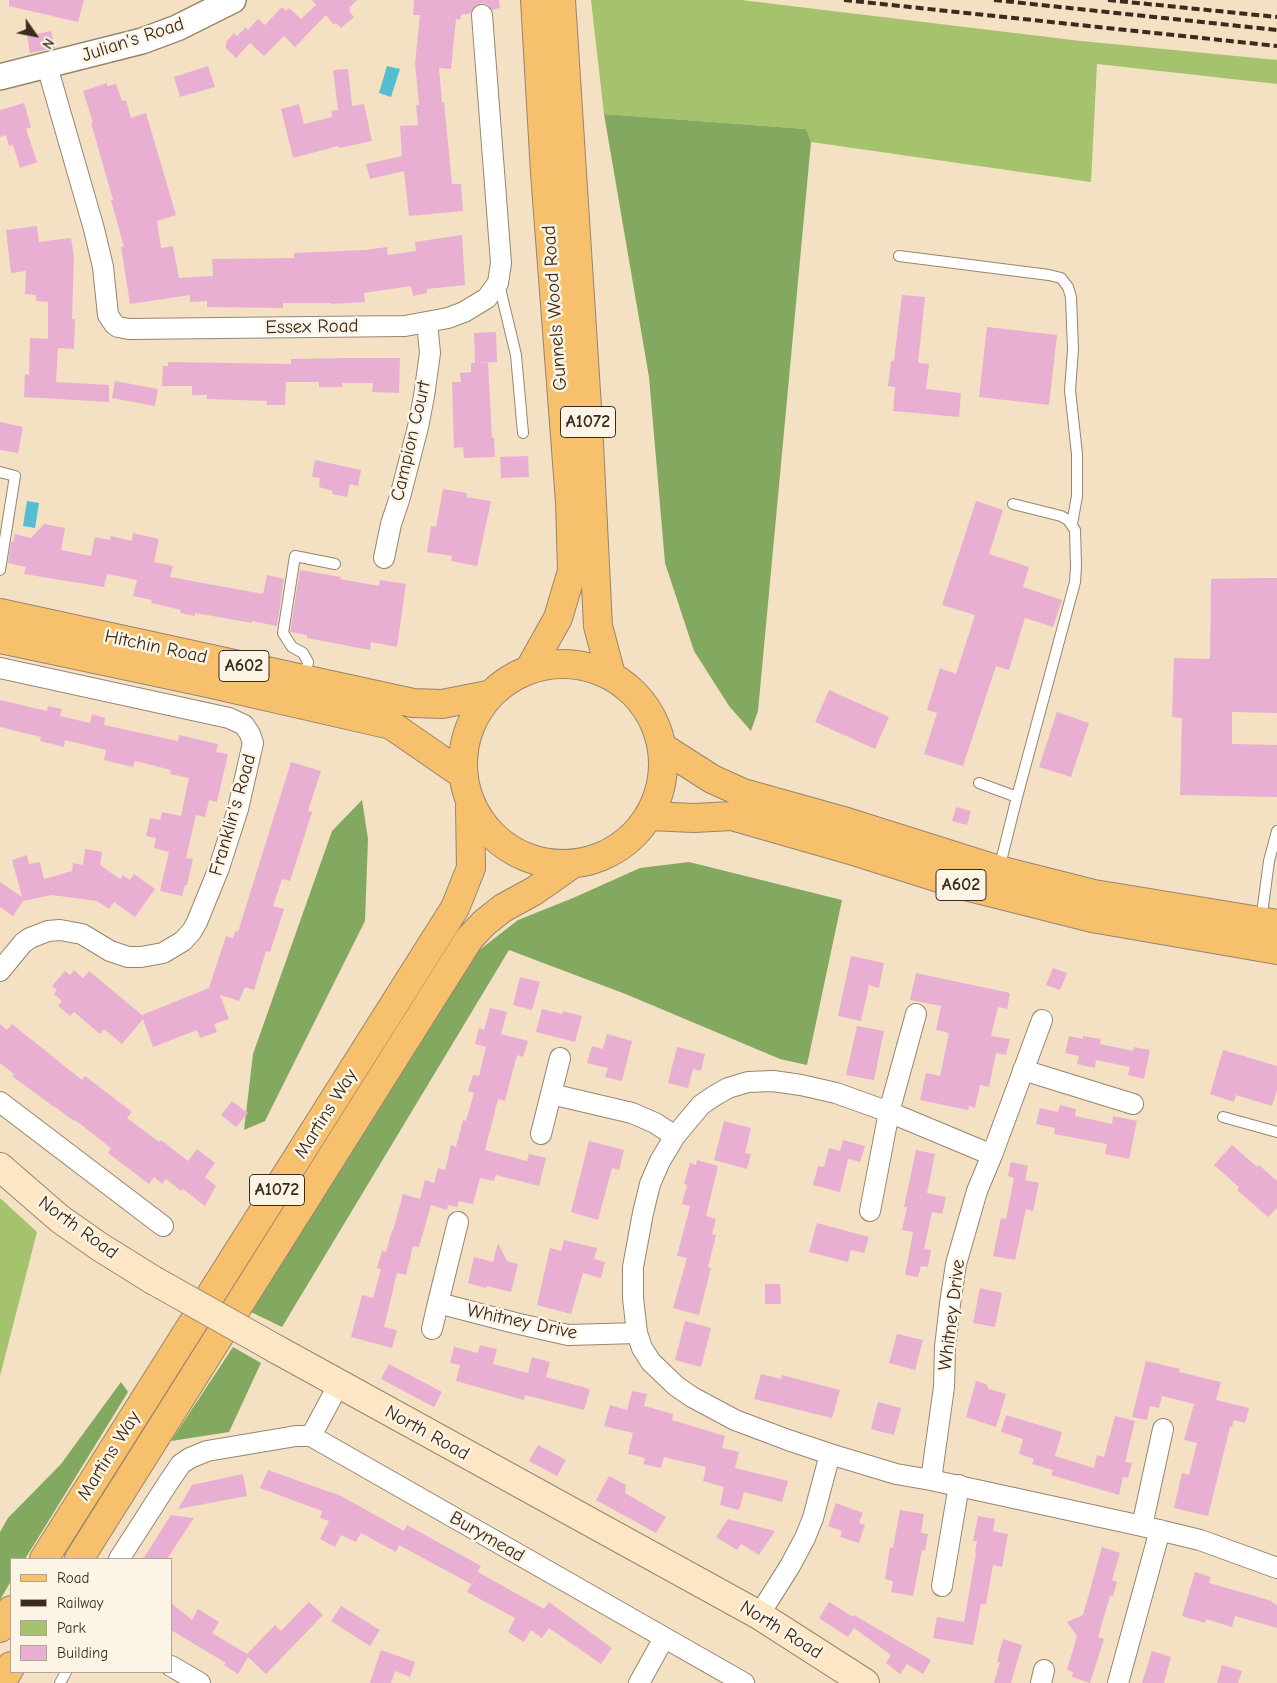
<!DOCTYPE html>
<html>
<head>
<meta charset="utf-8">
<style>
	body { margin:0 }
	#map { position:relative; width:1277px; height:1683px; overflow:hidden; background:#f4e0c3; font-family:"Comic Neue",sans-serif }
	canvas { display:block }
	.legend { position:absolute; left:10px; top:1558px; width:162px; height:115px; box-sizing:border-box; background:#fcf5e5; border:1px solid #afa495; margin:0; padding:6px 9px; list-style:none; font-size:15px; color:#3b2a1e }
	.legend li { display:flex; align-items:center; gap:10px; height:25px }
	.legend b { width:25px; border:1px solid #afa495 }
	.north { position:absolute; left:10px; top:10px; width:50px; height:50px; -webkit-text-stroke:4px #fcf5e5; paint-order:stroke; rotate:123deg; font-size:14px; font-weight:700; line-height:20px; text-align:center; color:#3b2a1e }
	.north::after { content:''; display:block; margin:auto; width:18px; height:22px; background:#3b2a1e; clip-path:polygon(50% 0,100% 100%,50% 72%,0 100%) }
</style>
</head>
<body>
<div id="map">
<canvas width="1277" height="1683"></canvas>
<ul class="legend">
<li><b style="height:6px;background:#f7c06c"></b>Road</li>
<li><b style="height:6px;background:#3b2a1e"></b>Railway</li>
<li><b style="height:14px;background:#a4c36c"></b>Park</li>
<li><b style="height:14px;background:#e9afd2"></b>Building</li>
</ul>
<div class="north">N</div>
</div>
<script>
const c = document.querySelector('canvas').getContext('2d');
c.lineJoin = 'round';
function fillPath(path, color) { c.fillStyle = color; c.fill(path, 'evenodd'); }
const poly = rows => new Path2D(rows.map(r => 'M' + r).join(''));
function stroke(path, color, width, dash) { c.strokeStyle = color; c.lineWidth = width; c.lineCap = dash ? 'butt' : 'round'; c.setLineDash(dash || []); c.stroke(path); }
function label(font, color, halo, rows, align = 'center') {
  c.font = font + ' "Comic Neue",sans-serif'; c.lineWidth = 5; c.setLineDash([]); c.textBaseline = 'middle'; c.strokeStyle = halo; c.fillStyle = color; for (const [text, x, y, turn = 0] of rows) {
    c.save(); c.translate(x, y); c.rotate((+turn || 0) * Math.PI / 180); c.textAlign = isNaN(turn) ? turn : align; if (halo) c.strokeText(text, 0, 0); c.fillText(text, 0, 0); c.restore();
  }
}
fillPath(poly([
	[591,0,741,0,1081,41,1277,60,1277,84,1097,64,1091,182,811,142,806,129,604,114],
	[0,1198,37,1232,0,1376]
]), '#a4c36c');
fillPath(poly([
	[604,114,806,129,811,142,758,711,751,731,729,706,694,651,665,563,649,377],
	[362,800,368,839,365,921,265,1121,244,1130,253,1054,332,831],
	[689,862,842,900,807,1065,780,1059,628,995,509,950,282,1327,251,1312,478,951,518,920,573,898,640,868],
	[233,1347,261,1363,229,1432,171,1441],
	[121,1382,128,1392,25,1559,11,1559,11,1581,0,1600,0,1532,8,1518,61,1464]
]), '#83a960');
fillPath(poly([
	[387,66,400,69,391,97,379,93],
	[27,501,39,503,35,528,23,526]
]), '#54bed0');
fillPath(poly([
	[9,0,84,0,78,22,9,6],
	[312,0,357,0,349,8,351,10,349,11,354,17,341,28,336,23,334,25,326,15,295,47,284,36,264,56,250,43,236,58,226,48,226,42,234,33,237,36,246,27,248,30,258,19,265,25,282,7,286,11,289,8,301,19,316,5],
	[414,0,499,0,500,8,492,10,488,5,481,3,475,6,471,13,461,15,460,20,456,19,451,69,439,68,442,103,444,102,452,184,461,184,463,211,409,216,404,171,370,179,366,164,402,156,400,126,418,125,416,105,419,105,415,63,420,15,413,15],
	[51,31,55,48,30,53,27,36],
	[208,66,215,87,180,97,174,77],
	[348,69,352,106,364,104,372,141,339,148,338,146,293,158,281,109,299,104,304,124,332,117,331,111,338,110,333,70],
	[107,83,107,86,116,84,122,101,126,100,131,118,146,113,176,215,157,221,161,248,173,246,179,278,213,276,212,259,294,258,294,253,365,250,387,247,388,255,416,251,415,242,462,235,465,285,427,289,427,293,413,296,411,286,364,293,365,302,331,304,331,303,283,303,283,308,207,307,207,301,190,302,190,295,130,304,121,247,124,247,111,200,113,200,91,123,93,123,83,91],
	[24,103,31,127,26,129,37,162,20,168,13,145,9,146,6,135,0,137,0,110],
	[37,226,39,242,71,238,74,257,72,319,75,319,74,349,58,348,56,382,109,385,109,402,24,397,25,374,29,375,30,338,48,339,48,302,36,301,36,295,25,294,26,271,11,273,6,230],
	[902,295,925,297,918,363,929,364,926,389,961,393,959,417,893,411,895,387,888,386,891,361,894,361],
	[987,327,1057,335,1049,405,979,397],
	[496,332,497,362,475,363,474,333],
	[348,358,400,358,399,393,372,392,373,383,342,383,342,387,319,387,319,382,286,382,285,405,267,405,267,401,207,399,207,395,192,395,192,386,162,386,163,366,168,366,168,362,291,364,291,359],
	[471,363,488,363,492,438,494,438,495,457,464,458,463,447,454,448,452,382,461,382,460,373,471,372],
	[115,381,158,389,155,406,112,398],
	[0,422,23,427,18,453,0,450],
	[528,456,529,477,501,478,500,457],
	[315,460,361,470,358,486,350,484,347,497,332,494,333,491,319,487,320,478,312,477],
	[443,489,467,493,466,497,491,501,477,566,451,561,452,556,427,552,431,526,436,527],
	[976,501,1003,510,989,554,1029,567,1023,587,1062,600,1053,627,1025,618,1009,670,996,666,963,766,924,754,937,713,927,710,940,668,956,674,975,615,942,605],
	[44,524,65,528,61,550,91,556,95,537,110,540,111,536,132,541,133,533,159,539,154,562,173,566,170,577,263,594,267,575,284,579,277,626,252,621,252,623,195,613,195,616,180,613,181,610,151,603,152,600,133,596,137,580,107,574,104,587,24,574,26,567,8,563,11,542,13,542,15,534,31,538],
	[300,570,341,577,340,579,379,586,380,580,406,584,397,647,371,642,370,650,307,638,307,635,290,632],
	[1262,578,1277,578,1277,713,1232,712,1232,744,1277,745,1277,797,1180,795,1182,718,1172,717,1174,658,1210,659,1211,579],
	[829,690,889,717,875,749,815,722],
	[0,700,47,711,48,706,62,709,60,716,90,723,92,714,105,718,104,725,178,741,179,735,218,744,216,752,228,754,217,802,209,800,205,817,196,815,186,858,193,859,187,885,185,885,182,896,160,891,169,852,154,848,156,838,146,836,150,818,160,820,162,812,181,816,189,778,170,774,171,770,135,761,133,767,104,760,106,750,65,740,64,747,40,741,41,737,0,727],
	[1057,712,1089,723,1071,777,1039,767],
	[291,762,321,771,308,811,312,812,290,881,282,879,273,906,284,909,270,952,266,951,254,990,245,987,239,1001,220,995,229,1019,214,1024,217,1032,200,1038,197,1030,153,1047,143,1019,122,1044,104,1029,100,1034,74,1012,70,1016,58,1006,62,1001,54,994,57,990,52,986,65,971,70,975,74,970,83,978,89,971,142,1015,209,988,226,936,233,938,235,931,238,932],
	[956,807,971,811,967,825,952,821],
	[85,849,102,852,100,865,120,879,123,875,130,880,134,874,155,889,135,917,114,902,109,909,97,901,52,895,23,901,13,916,0,907,0,882,22,897,12,860,27,855,29,864,40,862,44,879,72,871,73,863,83,865],
	[851,956,884,963,879,988,869,985,861,1021,838,1016],
	[1053,968,1067,973,1060,990,1046,985],
	[916,973,1010,993,1007,1009,998,1007,991,1036,1010,1039,1006,1055,996,1053,989,1087,980,1085,975,1108,969,1106,968,1110,920,1100,926,1073,940,1076,949,1033,936,1030,941,1006,910,1000],
	[520,977,540,982,532,1010,513,1005],
	[490,1008,507,1012,501,1034,528,1041,523,1057,517,1055,505,1101,498,1099,485,1150,527,1161,529,1154,546,1158,539,1186,496,1175,494,1181,480,1178,473,1204,459,1201,457,1207,448,1205,447,1210,431,1205,419,1247,413,1246,406,1275,397,1273,384,1327,397,1330,392,1348,351,1337,362,1295,373,1298,381,1269,377,1268,382,1251,386,1252,392,1230,393,1231,403,1194,420,1199,425,1180,434,1183,438,1168,445,1170,451,1145,456,1147,463,1120,466,1121,474,1093,468,1091,473,1075,479,1076,486,1047,475,1044,479,1028,484,1030],
	[542,1009,562,1014,563,1011,582,1016,575,1042,536,1032],
	[0,1024,7,1030,12,1024,82,1080,85,1076,132,1112,127,1118,159,1142,161,1140,188,1161,197,1149,215,1163,205,1177,216,1186,205,1206,183,1189,181,1191,166,1179,162,1184,154,1177,149,1184,108,1153,111,1148,75,1120,74,1121,54,1106,54,1107,12,1076,14,1074,0,1063],
	[857,1026,884,1031,874,1080,846,1075],
	[607,1034,632,1041,622,1081,605,1077,608,1068,587,1063,592,1046,603,1049],
	[1069,1036,1083,1039,1083,1036,1101,1039,1100,1044,1133,1051,1134,1047,1150,1050,1144,1079,1128,1075,1130,1067,1096,1060,1095,1068,1077,1064,1079,1056,1065,1053],
	[677,1047,705,1054,701,1071,693,1069,688,1088,668,1083],
	[1223,1050,1277,1066,1277,1090,1272,1106,1236,1095,1234,1102,1210,1094],
	[232,1101,248,1113,236,1127,221,1115],
	[1060,1105,1076,1109,1075,1116,1112,1124,1113,1116,1137,1121,1129,1159,1105,1154,1107,1144,1054,1134,1055,1128,1036,1124,1040,1108,1058,1112],
	[724,1121,751,1128,745,1153,751,1154,747,1169,714,1160],
	[843,1140,865,1146,860,1162,848,1159,840,1192,813,1185,818,1166,824,1167,829,1148,840,1151],
	[589,1141,624,1150,619,1170,612,1168,598,1220,571,1212],
	[1232,1145,1257,1167,1259,1165,1277,1181,1277,1208,1268,1217,1237,1190,1239,1187,1214,1165],
	[916,1150,935,1154,927,1193,946,1197,942,1214,932,1212,924,1249,931,1250,928,1267,921,1266,918,1277,905,1275,913,1232,902,1230,907,1207,904,1207],
	[697,1160,718,1166,706,1216,716,1219,712,1234,716,1235,708,1267,711,1268,699,1315,673,1308,687,1258,677,1256,690,1206,682,1204,687,1185,684,1184,690,1163,696,1165],
	[1011,1162,1028,1166,1025,1180,1039,1183,1033,1211,1026,1209,1015,1260,993,1256,1001,1218,1006,1219,1014,1178,1008,1176],
	[817,1223,869,1237,864,1253,851,1250,848,1262,809,1252],
	[564,1240,597,1248,594,1259,605,1262,601,1278,583,1273,571,1314,537,1305,550,1248,561,1251],
	[498,1243,507,1261,518,1264,511,1292,487,1286,486,1288,468,1283,474,1257,493,1262],
	[765,1284,780,1284,781,1304,765,1304],
	[980,1288,1002,1293,995,1327,973,1323],
	[685,1321,711,1328,701,1367,675,1360],
	[897,1334,923,1340,915,1370,889,1363],
	[480,1345,497,1349,493,1364,528,1373,532,1357,550,1362,546,1377,590,1389,584,1410,525,1395,524,1400,456,1381,460,1365,450,1363,454,1347,478,1353],
	[1146,1361,1180,1369,1179,1372,1221,1382,1216,1400,1249,1408,1245,1423,1234,1420,1232,1427,1230,1427,1208,1516,1174,1508,1182,1473,1189,1475,1197,1443,1184,1440,1194,1404,1162,1396,1159,1408,1150,1406,1147,1420,1132,1417],
	[389,1364,442,1392,434,1407,381,1379],
	[761,1374,781,1379,782,1375,840,1390,832,1418,754,1399],
	[976,1381,986,1384,989,1389,1006,1394,996,1427,966,1417],
	[632,1391,647,1394,644,1406,673,1414,672,1420,725,1436,722,1448,739,1452,735,1468,788,1481,782,1502,744,1492,739,1510,720,1505,724,1487,703,1481,706,1467,664,1457,661,1468,643,1464,645,1458,628,1454,633,1433,604,1426,610,1405,627,1410],
	[878,1402,901,1408,894,1435,871,1429],
	[1006,1415,1062,1432,1055,1456,1094,1468,1097,1455,1104,1457,1115,1416,1135,1421,1125,1462,1132,1463,1128,1478,1123,1477,1119,1495,1051,1475,1053,1470,1032,1464,1034,1459,1019,1454,1023,1439,1001,1432],
	[538,1445,566,1460,557,1476,529,1461],
	[268,1470,341,1496,404,1531,407,1525,481,1566,471,1584,399,1545,396,1552,361,1533,356,1542,341,1535,335,1547,320,1539,329,1521,320,1518,322,1511,260,1488],
	[243,1474,247,1496,178,1509,192,1485],
	[609,1476,626,1485,625,1493,666,1517,656,1533,596,1500],
	[836,1503,863,1513,859,1523,865,1525,859,1543,840,1537,842,1531,828,1526],
	[900,1510,924,1514,921,1533,928,1534,925,1551,922,1550,913,1596,891,1592,893,1581,885,1579,890,1547,893,1548],
	[171,1515,194,1518,167,1559,143,1559],
	[978,1516,995,1519,993,1531,1008,1534,1002,1567,993,1565,986,1604,981,1604,973,1645,933,1638,937,1617,964,1622,976,1553,975,1553,977,1541,973,1541],
	[728,1519,775,1531,759,1555,741,1544,737,1550,716,1537],
	[1102,1547,1120,1553,1112,1580,1117,1582,1113,1596,1110,1596,1098,1637,1104,1639,1090,1683,1072,1677,1073,1672,1067,1670,1077,1636,1067,1622,1083,1615],
	[478,1572,544,1609,549,1602,612,1648,601,1664,549,1628,542,1638,531,1630,524,1642,508,1632,515,1618,467,1592],
	[1195,1572,1211,1577,1209,1583,1272,1601,1272,1602,1277,1605,1277,1628,1235,1616,1232,1627,1206,1619,1205,1623,1182,1616],
	[309,1602,323,1615,266,1674,248,1657,238,1674,224,1665,226,1663,171,1630,171,1603,192,1620,198,1609,219,1622,212,1633,247,1654,275,1625,281,1631],
	[829,1602,853,1617,854,1615,931,1660,923,1674,907,1664,900,1674,886,1663,891,1655,854,1628,848,1637,819,1618],
	[341,1606,380,1630,370,1646,331,1621],
	[1003,1639,1022,1645,1011,1683,994,1683,1000,1662,997,1662],
	[381,1650,415,1662,410,1677,395,1671,391,1683,370,1683],
	[1152,1651,1171,1657,1164,1683,1142,1683],
	[1222,1665,1242,1671,1238,1683,1217,1683]
]), '#e9afd2');
const service = poly([
	[899,256,1049,275,1061,278,1068,287,1071,297,1073,350,1070,390,1077,454,1077,496,1072,524],
	[499,284,516,355,523,433],
	[0,472,15,476,0,570],
	[305,679,308,662,303,653,292,647,283,633,295,556,335,564],
	[979,783,1017,797],
	[999,869,1017,797,1075,582,1076,566,1075,530,1068,520,1061,516,1013,504],
	[1261,921,1269,861,1277,831],
	[1223,1117,1277,1132],
	[60,1683,66,1672]
]);
const minor = poly([
	[47,66,94,229,103,267,108,315,114,324,118,327,129,329,405,326,448,318,464,312,487,298,498,283,501,263,482,15],
	[384,558,391,524,400,497,418,427,424,396,430,353,427,322],
	[0,668,229,718,244,725,250,734,253,743,238,809,219,868,197,922,192,931,183,941,163,953,141,957,128,957,110,951,82,934,60,930,48,931,30,938,23,943,0,971],
	[1023,1070,1133,1104],
	[551,1094,560,1058],
	[0,1102,163,1226],
	[541,1134,551,1094,632,1113,655,1123,675,1136],
	[992,1155,1042,1020],
	[870,1211,889,1112,916,1014],
	[458,1222,438,1303,515,1323,568,1335,637,1333],
	[432,1329,438,1303],
	[339,1384,311,1436,744,1683],
	[830,1454,896,1474,931,1480],
	[1142,1526,1163,1429],
	[119,1559,168,1483,181,1464,190,1458,207,1451,296,1436,311,1436],
	[942,1586,959,1485],
	[759,1615,790,1566,805,1538,813,1518,830,1454,788,1440,735,1420,692,1397,676,1386,651,1362,642,1348,637,1333,633,1298,633,1267,643,1213,650,1184,660,1161,675,1136,701,1105,714,1096,728,1088,748,1082,773,1081,801,1085,836,1093,889,1112,992,1155,977,1191,956,1264,950,1304,945,1347,944,1387,931,1480,1142,1526,1200,1540,1277,1568],
	[171,1666,200,1683],
	[639,1683,664,1638],
	[1041,1683,1044,1670],
	[1118,1683,1160,1530]
]);
const tertiary = poly([
	[0,77,142,41,177,28,233,0]
]);
const secondary = poly([
	[0,1167,60,1219,100,1247,153,1280],
	[276,1349,759,1615,865,1683]
]);
const primary = poly([
	[561,0,588,423,598,626,611,675],
	[0,613,413,703,442,704,488,695],
	[0,639,208,683,391,725,462,774],
	'463 764a100 100 0 1 1 200 0a100 100 0 1 1-200 0Z',
	[530,668,558,618,572,571,570,502,545,173,535,0],
	[662,747,712,779,743,793,847,822,999,870,1094,894,1277,924],
	[649,816,694,818,732,816,847,849,961,885,1092,918,1277,950],
	[44,1559,455,908,471,868,470,807],
	[79,1559,469,939,484,923,503,908,534,891,571,865],
	[0,1628,11,1610],
	[1,1683,11,1666]
]);
stroke(service, '#988570', 12);
stroke(minor, '#988570', 22);
stroke(tertiary, '#988570', 28);
stroke(secondary, '#988570', 30);
stroke(primary, '#988570', 30);
stroke(service, '#fff', 10);
stroke(minor, '#fff', 20);
stroke(tertiary, '#fff', 25);
stroke(secondary, '#fce6c4', 28);
stroke(primary, '#f7c06c', 28);
stroke(poly([
	[844,0,1277,46],
	[994,0,1277,30],
	[1108,0,1277,17]
]), '#3b2a1e', 4, [8, 4]);
const secondaryBridge = poly([
	[153,1280,276,1349]
]);
stroke(secondaryBridge, '#988570', 30, []);
stroke(secondaryBridge, '#fce6c4', 28);
for (const [x, y, w] of [
	[588,422,55],
	[244,666,50],
	[961,885,50],
	[277,1190,55]
]) { const box = new Path2D(); box.roundRect(x - w / 2, y - 15.5, w, 31, 4); c.fillStyle = '#fcf5e5'; c.fill(box); stroke(box, '#3b2a1e', 1); }
label('bold 18px', '#3b2a1e', null, [
	["A1072",588,422],
	["A602",244,666],
	["A602",961,885],
	["A1072",277,1190]
]);
label('19px', '#3b2a1e', '#fcf5e5', [
	["Julian's Road",133,40,-18],
	["Gunnels Wood Road",555,308,-94],
	["Essex Road",312,327,-1],
	["Campion Court",411,441,-77],
	["Hitchin Road",156,647,12],
	["Franklin's Road",233,815,-74],
	["Martins Way",326,1114,-58],
	["North Road",78,1228,36],
	["Whitney Drive",952,1315,-83],
	["Whitney Drive",522,1322,12],
	["North Road",427,1433,29],
	["Martins Way",109,1456,-58],
	["Burymead",487,1537,30],
	["North Road",781,1630,32]
]);
</script>
</body>
</html>
